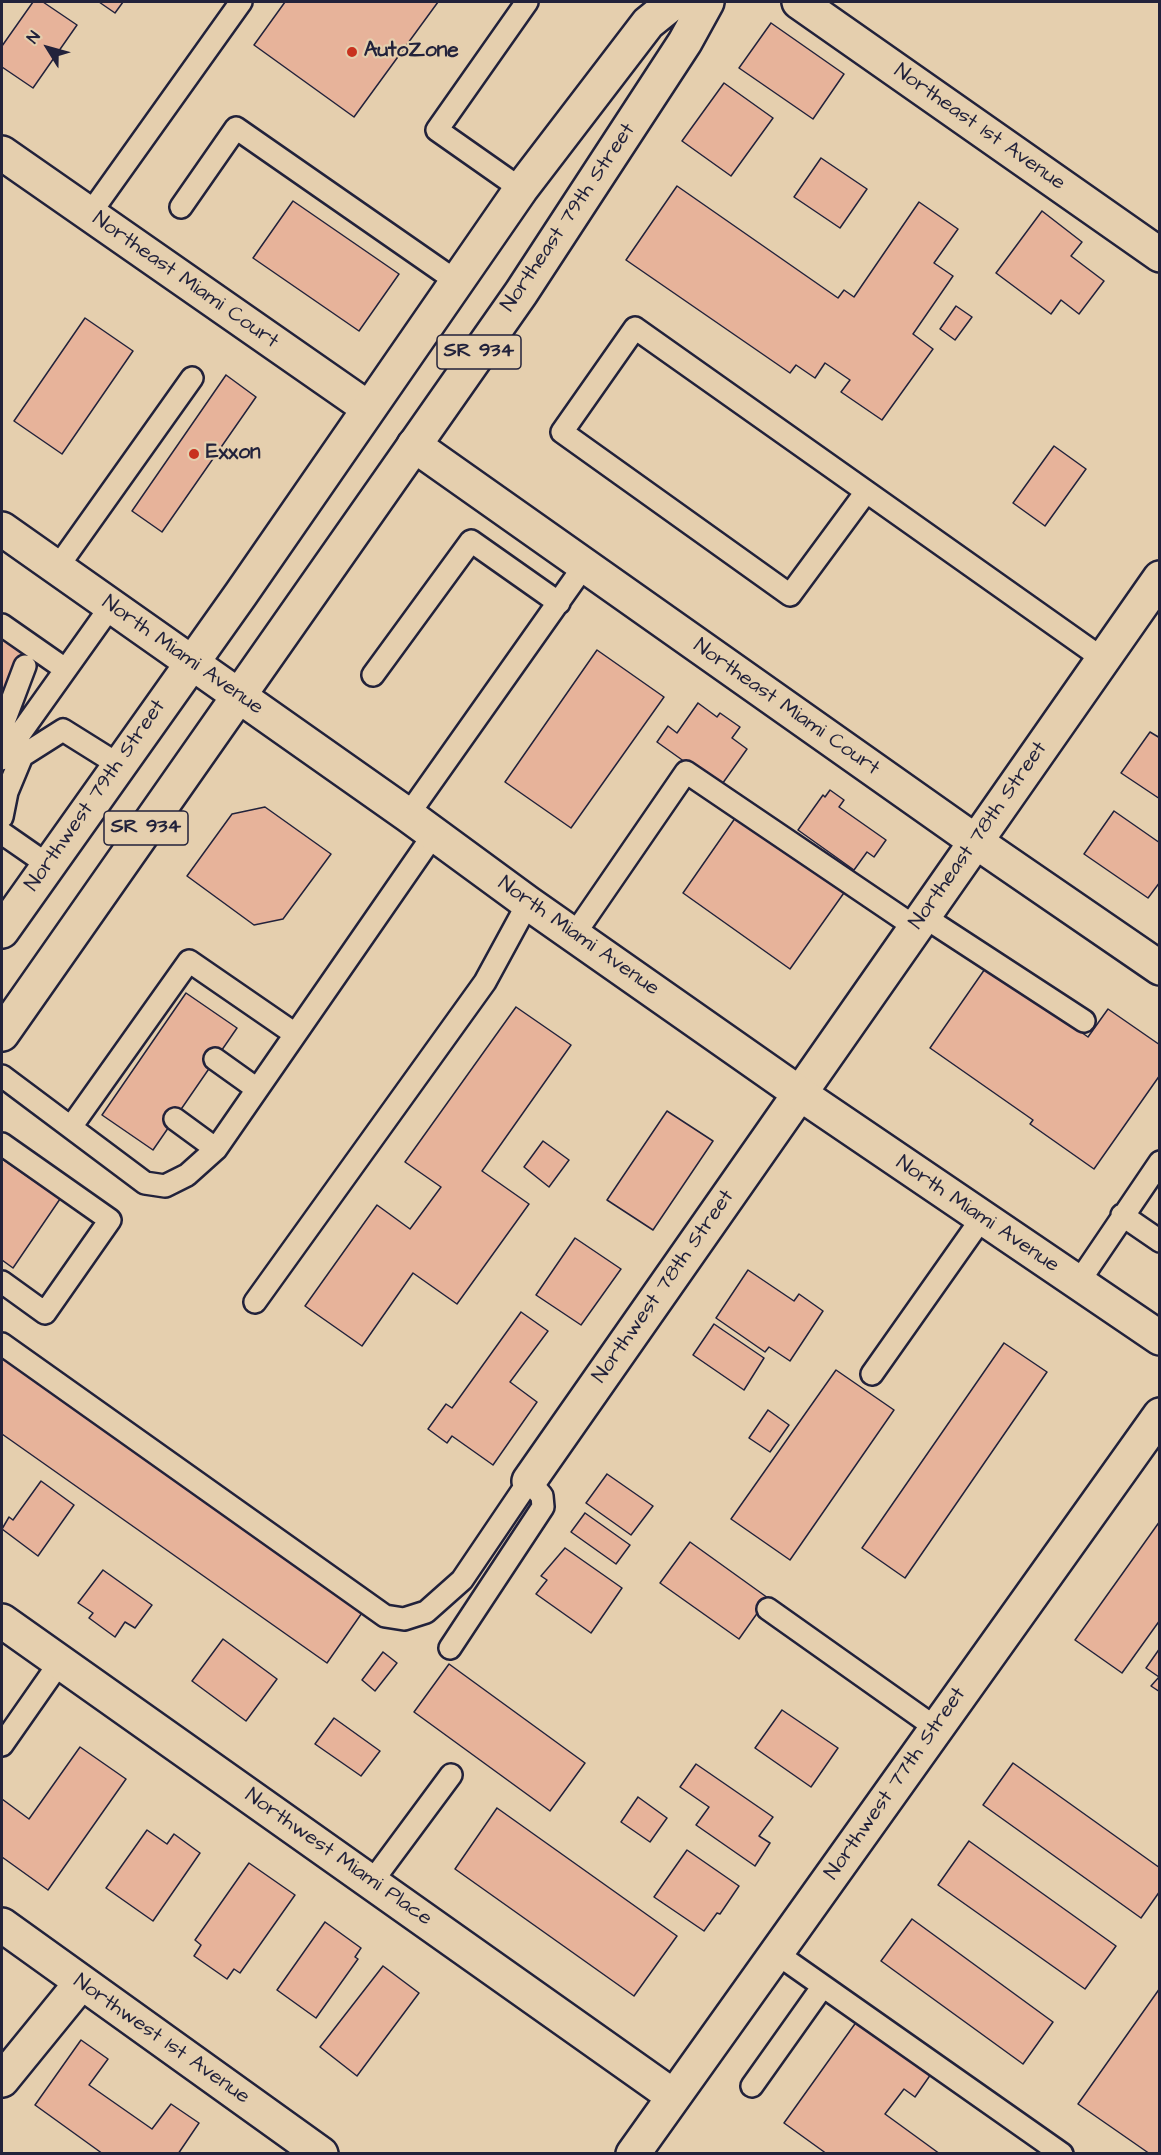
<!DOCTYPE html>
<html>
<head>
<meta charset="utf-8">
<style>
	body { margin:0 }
	#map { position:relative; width:1161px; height:2155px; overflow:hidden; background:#e5cfae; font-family:"Architects Daughter",sans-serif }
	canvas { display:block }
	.frame { position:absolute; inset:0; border:3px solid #22223b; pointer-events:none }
	.north { position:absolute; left:18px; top:18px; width:60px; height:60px; -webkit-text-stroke:4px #e5cfae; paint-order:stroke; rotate:307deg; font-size:16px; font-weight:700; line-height:24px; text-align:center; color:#22223b }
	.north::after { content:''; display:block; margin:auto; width:21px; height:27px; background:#22223b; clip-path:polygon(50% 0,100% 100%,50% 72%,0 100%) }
</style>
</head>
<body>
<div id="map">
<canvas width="1161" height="2155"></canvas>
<div class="frame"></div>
<div class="north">N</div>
</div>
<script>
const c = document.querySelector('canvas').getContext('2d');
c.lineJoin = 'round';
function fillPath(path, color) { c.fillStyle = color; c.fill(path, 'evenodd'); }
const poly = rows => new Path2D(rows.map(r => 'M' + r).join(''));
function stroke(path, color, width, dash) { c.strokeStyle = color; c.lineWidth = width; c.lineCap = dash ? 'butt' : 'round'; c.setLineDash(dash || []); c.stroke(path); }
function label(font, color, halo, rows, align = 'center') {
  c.font = font + ' "Architects Daughter",sans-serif'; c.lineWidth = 4.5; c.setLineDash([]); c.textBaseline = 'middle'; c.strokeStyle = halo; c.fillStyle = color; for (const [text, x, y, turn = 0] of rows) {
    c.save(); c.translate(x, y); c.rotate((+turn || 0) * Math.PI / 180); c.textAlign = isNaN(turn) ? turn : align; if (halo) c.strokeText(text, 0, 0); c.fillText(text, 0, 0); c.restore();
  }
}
const building = poly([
	[33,2,43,2,77,25,33,88,2,67,2,46,33,2],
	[99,2,123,2,115,13,99,2],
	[285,2,438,2,354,117,254,45,285,2],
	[771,23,844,74,813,119,739,68,771,23],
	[724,83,773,118,731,176,682,141,724,83],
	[821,158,867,189,840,228,794,197,821,158],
	[677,186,838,298,844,290,854,297,919,202,958,229,934,263,953,276,913,334,933,349,882,420,841,392,850,380,825,363,815,378,796,365,790,373,626,260,677,186],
	[293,201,399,274,359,331,253,258,293,201],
	[1042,211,1082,242,1071,256,1104,281,1079,314,1061,300,1051,314,996,273,1042,211],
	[956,306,972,317,955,340,940,329,956,306],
	[85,318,133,351,62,454,14,421,85,318],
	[226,375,256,397,162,532,132,511,226,375],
	[1054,446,1086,469,1045,526,1013,503,1054,446],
	[2,632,33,654,2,700,2,632],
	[597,650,664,697,571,828,505,782,597,650],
	[698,703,717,717,720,713,740,727,732,738,747,749,720,787,657,742,668,726,677,733,698,703],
	[1150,732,1160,738,1160,799,1121,773,1150,732],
	[830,790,844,800,839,807,886,840,874,857,867,852,854,870,798,830,823,795,825,797,830,790],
	[265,807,331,854,283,919,254,925,187,876,232,814,265,807],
	[1114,811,1160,843,1160,882,1148,898,1084,854,1114,811],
	[738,814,846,890,790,969,683,893,738,814],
	[987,966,1088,1037,1108,1009,1160,1045,1160,1075,1094,1169,1030,1124,1033,1120,930,1048,987,966],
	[186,993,237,1028,153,1150,102,1115,186,993],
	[516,1007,571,1045,482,1171,529,1204,457,1304,413,1273,362,1346,305,1306,377,1205,410,1229,441,1187,405,1162,516,1007],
	[667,1111,713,1141,653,1230,607,1200,667,1111],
	[543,1141,569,1160,549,1187,524,1167,543,1141],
	[2,1159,60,1199,13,1268,2,1260,2,1159],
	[575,1238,621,1269,581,1325,536,1295,575,1238],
	[748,1270,794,1301,799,1294,823,1311,790,1361,769,1347,765,1352,716,1318,748,1270],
	[521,1312,548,1331,510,1382,537,1402,493,1465,452,1436,447,1443,428,1429,446,1404,452,1408,521,1312],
	[714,1324,764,1358,744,1390,693,1355,714,1324],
	[1004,1343,1047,1372,905,1578,862,1548,1004,1343],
	[2,1354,364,1610,327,1663,2,1434,2,1354],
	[836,1370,894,1410,790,1560,731,1519,836,1370],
	[768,1410,789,1425,770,1452,749,1438,768,1410],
	[607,1474,653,1506,631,1535,586,1503,607,1474],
	[41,1481,74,1505,38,1556,2,1529,9,1517,13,1520,41,1481],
	[585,1513,630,1545,616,1564,571,1532,585,1513],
	[1160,1521,1160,1620,1122,1673,1075,1640,1160,1521],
	[690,1542,768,1598,739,1639,660,1583,690,1542],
	[565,1548,622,1588,591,1633,536,1594,547,1580,541,1576,565,1548],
	[103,1570,152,1605,135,1628,125,1622,115,1637,89,1618,93,1613,78,1603,103,1570],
	[223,1639,277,1679,246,1721,192,1681,223,1639],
	[1160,1648,1160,1692,1151,1686,1159,1677,1146,1668,1160,1648],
	[383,1652,397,1663,375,1691,362,1680,383,1652],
	[449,1664,585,1763,550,1811,414,1712,449,1664],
	[782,1710,838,1748,811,1787,755,1748,782,1710],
	[334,1718,380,1751,361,1776,315,1744,334,1718],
	[80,1747,126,1779,48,1890,2,1857,2,1799,29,1819,80,1747],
	[1013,1763,1160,1868,1160,1891,1141,1918,983,1805,1013,1763],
	[696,1764,773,1817,759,1836,770,1843,755,1866,696,1825,709,1807,680,1787,696,1764],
	[638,1797,667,1818,650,1842,621,1822,638,1797],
	[497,1808,677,1936,634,1996,455,1869,497,1808],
	[147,1830,167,1844,174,1834,200,1853,153,1921,106,1888,147,1830],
	[969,1841,1116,1946,1085,1989,938,1885,969,1841],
	[687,1850,739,1886,720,1914,717,1913,704,1931,654,1897,687,1850],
	[249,1863,295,1895,240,1973,234,1969,227,1979,194,1956,201,1945,195,1940,249,1863],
	[912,1919,1053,2022,1023,2064,881,1961,912,1919],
	[325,1922,361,1948,355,1957,358,1959,316,2018,277,1990,325,1922],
	[383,1966,419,1993,357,2076,320,2047,383,1966],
	[1160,1988,1160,2154,1150,2154,1078,2104,1160,1988],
	[857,2021,931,2074,915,2097,904,2089,885,2114,940,2154,827,2154,784,2123,857,2021],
	[81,2040,108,2059,89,2085,152,2129,171,2104,199,2123,178,2154,103,2154,35,2105,81,2040]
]);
fillPath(building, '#e7b39a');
stroke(building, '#22223b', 1.5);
const service = poly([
	[521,189,437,130,527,2],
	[181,207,236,128,456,281],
	[89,215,241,2],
	[866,492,790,595,562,432,635,328,1103,659],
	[57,568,192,378],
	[2,625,65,669],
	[373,675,471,541,559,603],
	[2,727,25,666],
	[2,741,22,756,63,730,119,765],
	[2,759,111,606],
	[408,815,584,566],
	[2,817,7,792,22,756],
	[2,833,48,865],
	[923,916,1084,1021],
	[574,935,686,772,915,927],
	[215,1059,257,1089],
	[2,1076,145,1183,165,1186,187,1175,216,1149,434,834],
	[175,1119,216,1149],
	[71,1127,189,961,295,1034],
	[1122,1215,1160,1241],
	[2,1282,45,1313,110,1220,2,1144],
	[1078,1283,1160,1162],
	[255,1302,485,982,528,903],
	[2,1344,385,1616,404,1619,426,1612,462,1580,529,1481,542,1496,543,1507,450,1648],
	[872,1374,982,1218],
	[768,1609,936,1728],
	[2,1745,60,1662],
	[371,1883,451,1775],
	[776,1953,1062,2154],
	[752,2086,823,1986]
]);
const minor = poly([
	[799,2,1160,255],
	[2,153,368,408],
	[414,445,975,841,1160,968],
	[529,1481,1160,578],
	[2,1621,673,2096],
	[2,1925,321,2154],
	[2,2080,81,1983],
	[633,2154,1160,1415]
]);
const secondary = poly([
	[2,529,408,815,528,903,799,1093,1160,1338]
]);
const primary = poly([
	[2,931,241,594,521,189,648,23,674,2],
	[2,1034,521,293,685,42,707,2]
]);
stroke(service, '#22223b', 26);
stroke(minor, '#22223b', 38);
stroke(secondary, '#22223b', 38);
stroke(primary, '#22223b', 38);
stroke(service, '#e5cfae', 21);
stroke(minor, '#e5cfae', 33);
stroke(secondary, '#e5cfae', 33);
stroke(primary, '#e5cfae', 33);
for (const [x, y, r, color] of [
	[352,52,6,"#c8321e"],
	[194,454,6,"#c8321e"]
]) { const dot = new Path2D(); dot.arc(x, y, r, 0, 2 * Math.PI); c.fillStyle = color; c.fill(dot); stroke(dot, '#e5cfae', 2); }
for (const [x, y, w] of [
	[479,352,84],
	[146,828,84]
]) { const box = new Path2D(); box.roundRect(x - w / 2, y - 17, w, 34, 4.5); c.fillStyle = '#e5cfae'; c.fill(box); stroke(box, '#22223b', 1.5); }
label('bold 20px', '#22223b', null, [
	["SR 934",479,352],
	["SR 934",146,828]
]);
label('bold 21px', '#22223b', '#e5cfae', [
	["AutoZone",364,52],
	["Exxon",206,454]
], 'left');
label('21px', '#22223b', '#e5cfae', [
	["Northeast 1st Avenue",979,128,35],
	["Northeast 79th Street",569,218,-56],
	["Northeast Miami Court",185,281,35],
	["North Miami Avenue",182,656,35],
	["Northeast Miami Court",786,708,35],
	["Northwest 79th Street",96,796,-55],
	["Northeast 78th Street",979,836,-55],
	["North Miami Avenue",578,937,35],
	["North Miami Avenue",977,1215,34],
	["Northwest 78th Street",664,1287,-55],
	["Northwest 77th Street",896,1784,-55],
	["Northwest Miami Place",338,1858,35],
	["Northwest 1st Avenue",161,2040,35]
]);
</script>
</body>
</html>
